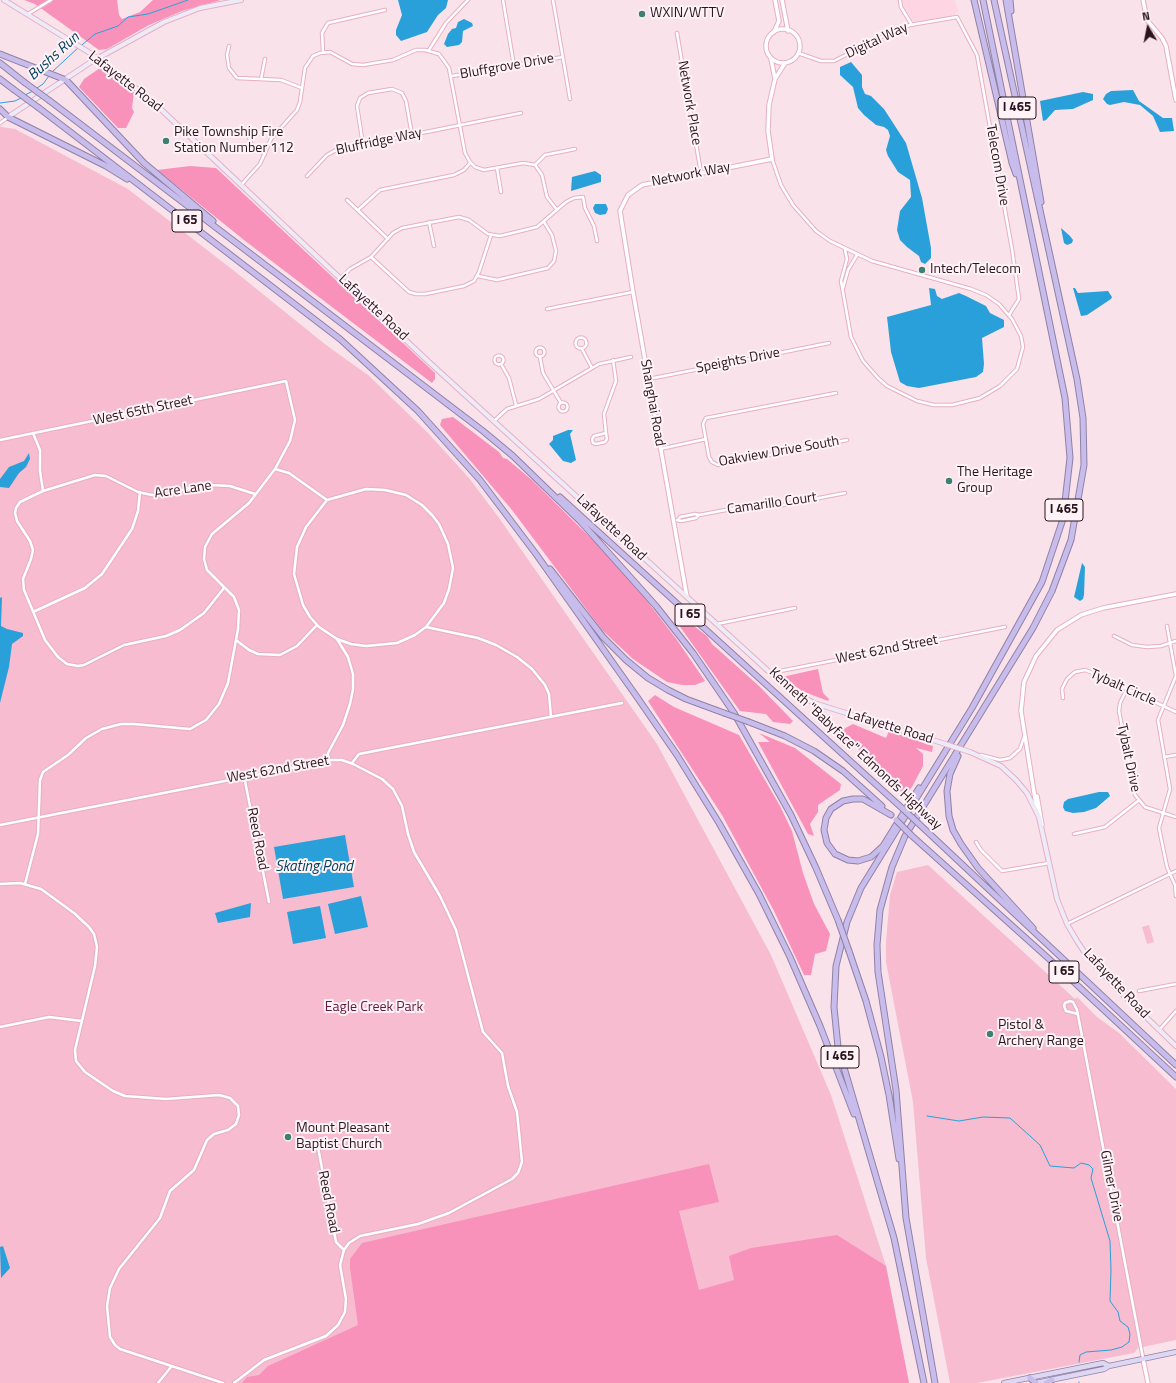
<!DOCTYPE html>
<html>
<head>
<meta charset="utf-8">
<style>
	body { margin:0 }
	#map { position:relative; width:1176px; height:1383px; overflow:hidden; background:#fae2ea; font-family:"Titillium Web",sans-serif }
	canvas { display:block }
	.north { position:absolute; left:1128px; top:8px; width:40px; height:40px; -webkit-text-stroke:3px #fff3f7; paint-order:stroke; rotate:350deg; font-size:11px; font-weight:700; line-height:16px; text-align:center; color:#29151d }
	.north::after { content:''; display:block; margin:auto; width:14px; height:18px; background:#29151d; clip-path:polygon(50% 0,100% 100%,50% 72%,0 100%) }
</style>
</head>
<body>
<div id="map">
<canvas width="1176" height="1383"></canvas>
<div class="north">N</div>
</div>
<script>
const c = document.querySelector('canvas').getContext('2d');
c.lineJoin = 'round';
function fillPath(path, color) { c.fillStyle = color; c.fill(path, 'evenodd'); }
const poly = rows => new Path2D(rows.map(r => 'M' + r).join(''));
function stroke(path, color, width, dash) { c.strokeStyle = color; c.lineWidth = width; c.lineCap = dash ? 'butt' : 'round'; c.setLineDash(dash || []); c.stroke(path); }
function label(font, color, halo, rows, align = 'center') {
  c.font = font + ' "Titillium Web",sans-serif'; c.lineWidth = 4; c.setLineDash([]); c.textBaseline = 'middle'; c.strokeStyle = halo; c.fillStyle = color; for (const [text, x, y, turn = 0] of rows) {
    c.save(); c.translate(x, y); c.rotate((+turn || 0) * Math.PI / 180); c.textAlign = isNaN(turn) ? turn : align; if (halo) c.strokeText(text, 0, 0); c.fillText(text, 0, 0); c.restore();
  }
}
fillPath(poly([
	[902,0,954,0,959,11,952,16,914,22,904,8]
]), '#fed6e3');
fillPath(poly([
	[0,125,1,127,15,129,128,189,233,270,326,345,368,375,427,432,469,478,499,518,657,744,771,955,831,1095,886,1266,909,1383,0,1383],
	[928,865,1075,999,1077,997,1097,1017,1119,1033,1176,1089,1176,1340,1138,1348,1134,1353,977,1383,950,1383,926,1258,913,1102,886,962,886,942,890,895,897,872],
	[1149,925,1154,942,1147,944,1142,927]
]), '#f7bcd0');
fillPath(poly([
	[24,0,117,0,119,15,122,19,140,12,153,0,221,0,182,11,149,25,107,49,99,50,35,4],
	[100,68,106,70,134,92,132,108,134,112,126,128,118,128,79,87,84,79],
	[190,166,216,168,435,373,435,379,432,383,244,240,157,170],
	[453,417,499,452,503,458,507,459,532,480,607,554,638,589,677,640,705,681,695,685,682,685,667,682,633,659,602,630,512,510,440,425,442,419],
	[681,616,707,636,712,644,759,686,793,721,790,724,773,722,766,714,740,711,676,621],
	[818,669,823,693,829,699,828,701,802,691,782,677],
	[655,695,674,707,739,735,780,806,792,831,803,873,814,904,830,934,826,951,815,954,811,975,804,975,774,911,722,815,648,701],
	[853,724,886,738,889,731,933,746,932,752,916,748,923,754,923,766,912,787,907,793,896,790,857,748,863,744,850,743,842,740,838,732],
	[759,733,795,748,841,784,840,790,818,805,818,812,810,824,814,836,808,834,758,742,770,742],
	[709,1164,719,1202,679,1211,699,1290,734,1280,729,1256,751,1248,837,1235,886,1266,909,1383,242,1383,247,1377,259,1375,268,1366,358,1325,350,1268,350,1259,362,1243]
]), '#f992ba');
fillPath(poly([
	[398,0,448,0,446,8,438,15,427,32,401,41,396,35,396,30,402,15],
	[464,19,472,23,473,26,463,31,462,42,459,45,447,47,444,44,448,34,452,29,456,28,458,22],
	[851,62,862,75,862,87,865,94,871,96,884,109,906,143,922,198,931,248,931,258,925,264,921,262,919,256,907,247,900,240,897,230,900,211,911,197,910,180,898,172,888,156,886,150,890,136,888,130,884,127,876,125,864,115,858,108,853,87,840,75,840,67],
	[1133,90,1139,101,1163,118,1172,118,1174,131,1160,132,1153,116,1140,105,1124,102,1110,105,1107,104,1103,99,1106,94,1111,91],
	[1083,92,1093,94,1093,100,1073,109,1055,110,1046,120,1043,121,1040,101],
	[595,171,601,175,601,182,571,191,572,177],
	[595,204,606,204,608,209,606,214,600,215,595,213,593,208],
	[1061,228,1070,236,1073,240,1072,243,1067,245,1064,243],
	[929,288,935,289,937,296,942,299,959,293,966,296,986,306,990,313,1004,320,1004,327,982,338,984,364,983,372,976,377,919,388,907,386,900,382,891,352,887,317,931,305],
	[1073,288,1075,288,1078,293,1108,291,1112,297,1111,299,1087,315,1081,316],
	[568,430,573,430,570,434,576,460,571,463,563,461,549,444,553,440,553,436],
	[29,453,30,459,26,467,19,473,9,488,0,487,0,479,9,467,24,461],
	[1082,563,1085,567,1084,595,1083,599,1080,601,1074,597],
	[2,597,1,626,7,629,23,633,23,636,12,644,9,667,0,703,0,598],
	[1099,792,1108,792,1110,796,1096,808,1084,812,1073,813,1065,811,1063,807,1064,802,1068,799],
	[345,835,354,887,283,899,274,847],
	[361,896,368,927,335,934,328,904],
	[251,903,250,917,218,923,215,913],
	[320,906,326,938,293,944,287,912],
	[3,1246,10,1268,1,1278,0,1247]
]), '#2aa0da');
stroke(poly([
	[82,45,95,34,118,26,128,17,148,14,188,0],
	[52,72,79,47],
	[37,88,43,84,49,76],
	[25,95,33,91],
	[0,103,15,101,21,98],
	[927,1116,959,1121,983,1117,1010,1118,1040,1145,1050,1166,1074,1168,1081,1163,1089,1165,1093,1169,1091,1178,1110,1241,1111,1270,1110,1301,1118,1312,1120,1321,1128,1327,1130,1334,1129,1342,1122,1347,1111,1350,1086,1352,1080,1355,1079,1362],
	[1079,1383,1079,1382]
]), '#2aa0da', 1);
const minor = poly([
	[503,0,514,66],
	[553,0,570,99],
	[900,0,901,7,912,25],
	[28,14,51,0],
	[677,33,701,173],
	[229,46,227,55,229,68,237,78,281,80,302,88],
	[429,50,446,23,468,0],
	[323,52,322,33,328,23,385,10],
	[798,53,821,61,834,61,895,30,910,25,957,17,977,55,1012,249,1019,299,1009,315],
	[452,76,563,57],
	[261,79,265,59],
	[0,123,7,118],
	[247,132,252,146,265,154],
	[363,145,357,106,360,98,368,93,392,89,402,93,406,101,412,135],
	[772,159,781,185,793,205,816,231,830,241,872,261,971,289,986,295,999,304,1012,319,1021,336,1023,347,1017,369,1000,386,980,398,952,405,934,405,917,401,887,386,878,378,863,361,851,337,841,281,847,259,845,250],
	[535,165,545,155,575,149],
	[497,168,501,192],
	[307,176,327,155,336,150,521,113],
	[242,184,260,164,271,139,297,110,300,102,305,68,313,56,320,53,330,52,352,64,363,65,393,60,416,50,425,50,439,54,449,68,465,153,470,162,475,167,484,170,523,163,535,165,542,175,547,197,557,210],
	[347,200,388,239],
	[358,210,380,190,454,175,464,170,470,163],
	[429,222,434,246],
	[371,257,409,292,416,294,425,294,464,286,474,281,479,272,491,235],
	[478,276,497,280,548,268,554,261,556,251,552,235,544,222],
	[341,278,350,269,371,257,393,233,402,228,459,217,469,220,488,234,500,236,537,227,566,202,574,198,583,197,585,208,594,226,597,241],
	[843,288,848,270,857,255],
	[547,309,633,292],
	'575.5 343a5.5 5.5 0 1 1 11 0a5.5 5.5 0 1 1-11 0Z',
	'535.5 352a4.5 4.5 0 1 1 9 0a4.5 4.5 0 1 1-9 0Z',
	[582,349,592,368],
	'494.5 360a4.5 4.5 0 1 1 9 0a4.5 4.5 0 1 1-9 0Z',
	[540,357,543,373,561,403],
	[501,364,509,378,516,405],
	[649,379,829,343],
	[836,393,706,418,703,424,709,457,712,462,718,465,847,440],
	'558.5 407a4.5 4.5 0 1 1 9 0a4.5 4.5 0 1 1-9 0Z',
	[494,421,507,409,539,399,599,364,631,357],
	[33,433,40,450,40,471,43,491],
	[606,433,604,414,616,381,613,360],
	[606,433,607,439,605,442,596,444,593,443,592,439,594,436,606,433],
	[0,440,286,381,295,420,290,441,275,469,249,503,212,534,205,547,204,559,207,570,234,597,239,610,238,629,228,683,219,704,206,720,190,729,134,724,121,724,102,729,86,738,68,755,43,772,40,780,38,834,25,884],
	[660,449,706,439],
	[275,469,289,473,327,500],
	[677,520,681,521,696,518,699,515],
	[678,520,680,517,695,514,699,515,742,507,778,506,845,493],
	[224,588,204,613,180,630,166,636,124,645,84,665,78,666,67,664,58,657,45,640,24,590,23,579,31,559,33,550,30,541,17,521,15,513,16,508,20,502,43,491,95,475,106,476,138,492,152,495,165,495,196,486,210,485,230,486,255,494],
	[33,612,85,588,102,574,132,529,138,511,140,492],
	[717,624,795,608],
	[1167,626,1176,676,1158,720,1170,789,1159,828,1167,867,1175,885,1176,896],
	[426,627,478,638,496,645,517,657,532,669,545,685,549,694,551,717],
	[1114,636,1132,645,1147,647,1161,646,1176,641],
	[236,640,249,650,258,654,280,655,297,646,317,625],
	[770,673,1005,627],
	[1127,689,1120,703,1119,711,1135,795,1145,807,1176,817],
	[1063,698,1062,689,1067,679,1075,672,1085,670,1093,673,1176,712],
	[981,755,1000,760,1010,758,1020,749,1024,737],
	[1164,757,1176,755],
	[328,760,328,753,343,725,350,704,353,689,353,674,348,657,337,639,319,627,310,617,303,605,294,574,297,547,306,527,327,500,366,489,385,490,406,495,422,505,432,515,439,524,448,544,453,568,449,589,444,603,426,627,415,635,397,643,366,646,351,644,337,639],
	[352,763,359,754,622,703],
	[244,776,269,902],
	[0,825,332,760,342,760,353,764,382,779,393,789,402,806,408,834,414,852,440,896,456,930,483,1032,502,1053,508,1086,517,1112,522,1162,518,1173,512,1179,449,1213,418,1224,360,1236,349,1243,344,1250],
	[1074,834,1105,827,1138,801],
	[976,842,981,850,1002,871,1049,863],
	[0,884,20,883,41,889,74,913,89,927,94,934,97,947,95,966,75,1050,76,1061,85,1072,113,1091,125,1096,166,1099,219,1095,230,1098,238,1106,239,1115,236,1124,228,1130,214,1134,207,1140,194,1170,170,1191,160,1218,119,1269,110,1288,107,1306,110,1337,115,1345,120,1349,223,1383],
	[1067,924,1176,871],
	[1139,991,1176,984],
	[1078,1014,1066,1011,1064,1006,1065,1003,1070,1001,1073,1002,1077,1010,1143,1358],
	[0,1027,49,1017,82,1021],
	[1159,1030,1176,1011],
	[158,1383,171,1367],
	[234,1383,264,1360,326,1336,338,1325,345,1312,346,1299,340,1265,344,1250,336,1242,317,1142]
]);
const tertiary = poly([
	[782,0,788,31],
	[1143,0,1147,20,1162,38,1166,46,1176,100],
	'766 46a17 17 0 1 1 34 0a17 17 0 1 1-34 0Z',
	[774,32,779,21,775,0],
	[771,59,775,79],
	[687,597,633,292,620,211,628,195,642,185,772,159,768,131,769,105,775,79,785,63],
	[1037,796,1042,825],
	[1037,811,1021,711,1024,682,1036,656,1057,630,1081,615,1103,608,1176,594],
	[1143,1359,1148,1383]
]);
const secondary = poly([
	[4,0,90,53,151,100,430,363,788,689,814,703,939,742],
	[8,117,91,62,164,22,200,8,241,0],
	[970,752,1001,766,1016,780,1027,793,1039,817,1057,899,1067,924,1077,941,1087,956,1118,990,1176,1046]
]);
const primary = poly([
	[1004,1383,1103,1363,1109,1366],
	[1036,1383,1104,1369,1109,1366,1176,1352]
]);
const motorway = poly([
	[974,0,1012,163,1016,174],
	[1006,0,1041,202],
	[1010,0,1011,11],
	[0,54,66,80,144,163,213,221],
	[0,63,24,82],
	[0,79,13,89],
	[50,101,483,431,513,456,581,522,656,606,693,653,734,713,791,815,816,868,838,920],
	[39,108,340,339,418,411,480,480,536,554,637,697,677,755,719,823,759,894,790,957,820,1026,854,1114],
	[0,109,8,117,106,166,127,179],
	[560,497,903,809],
	[550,569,603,637,626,660,648,678,668,690,686,699,724,713],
	[749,722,785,736,814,751,843,771,882,806],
	[958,756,950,774,947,791,949,816,953,830,961,844,978,868,1033,928],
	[891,815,863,799,853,799,843,801,831,809,826,818,824,830,827,843,835,854,848,860,858,861,871,857,883,846,919,788],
	[918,823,1176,1065],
	[911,835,1048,958,1176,1077],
	[849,951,866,1001,881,1057,889,1095,899,1159],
	[1030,1378,1036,1383],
	[924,1383,894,1238,838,1047,834,1007,836,966,847,922,861,888,972,708,1042,582,1063,519,1070,458,1065,398,983,0],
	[935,1383,906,1218,896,1090,878,972,877,945,880,910,892,867,905,836,1033,628,1052,591,1071,540,1084,465,1083,418,1077,379,994,0],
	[1046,1383,1052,1380]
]);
stroke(minor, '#e7afc2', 4.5);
stroke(tertiary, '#e7afc2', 5.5);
stroke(secondary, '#e7afc2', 6);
stroke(primary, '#9082a4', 6);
stroke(motorway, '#9082a4', 7);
stroke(minor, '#fff', 2.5);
stroke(tertiary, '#fff', 3.5);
stroke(secondary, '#eeebf9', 4);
stroke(primary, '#ded7f4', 4.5);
stroke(motorway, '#c8bcec', 5);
const secondaryBridge = poly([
	[939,742,970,752]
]);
const motorwayBridge = poly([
	[24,82,50,101],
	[13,89,39,108],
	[724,713,749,722],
	[903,809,918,823],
	[896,820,911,835],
	[838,920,849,951]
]);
stroke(secondaryBridge, '#e7afc2', 6, []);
stroke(motorwayBridge, '#9082a4', 7, []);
stroke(secondaryBridge, '#eeebf9', 4);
stroke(motorwayBridge, '#c8bcec', 5);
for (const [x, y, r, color] of [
	[642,14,4,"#3e8070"],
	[166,141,4,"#3e8070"],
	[922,270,4,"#3e8070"],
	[949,481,4,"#3e8070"],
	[990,1034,4,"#3e8070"],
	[288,1137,4,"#3e8070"]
]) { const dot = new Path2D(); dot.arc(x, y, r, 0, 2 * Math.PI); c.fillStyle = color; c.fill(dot); stroke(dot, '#fff3f7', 1.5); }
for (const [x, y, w] of [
	[1017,108,38],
	[187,221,30],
	[1064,510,38],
	[690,615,30],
	[1064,972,30],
	[840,1057,38]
]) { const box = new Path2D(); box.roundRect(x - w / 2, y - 11, w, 22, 3); c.fillStyle = '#fff3f7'; c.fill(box); stroke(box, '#29151d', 1); }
label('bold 13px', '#29151d', null, [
	["I 465",1017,108],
	["I 65",187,221],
	["I 465",1064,510],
	["I 65",690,615],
	["I 65",1064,972],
	["I 465",840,1057]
]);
label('14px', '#29151d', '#fff3f7', [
	["WXIN/WTTV",650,14],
	["Pike Township Fire",174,133],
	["Station Number 112",174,149],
	["Intech/Telecom",930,270],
	["The Heritage",957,473],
	["Group",957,489],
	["Pistol &",998,1026],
	["Archery Range",998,1042],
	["Mount Pleasant",296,1129],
	["Baptist Church",296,1145]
], 'left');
label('14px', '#29151d', '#fff3f7', [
	["Digital Way",877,41,-25],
	["Bluffgrove Drive",507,67,-10],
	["Lafayette Road",125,82,38],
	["Network Place",689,103,80],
	["Bluffridge Way",379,142,-12],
	["Telecom Drive",997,165,80],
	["Network Way",691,175,-11],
	["Lafayette Road",373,308,43],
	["Speights Drive",738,361,-11],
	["Shanghai Road",652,403,80],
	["West 65th Street",143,411,-12],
	["Oakview Drive South",779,452,-10],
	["Acre Lane",183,490,-8],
	["Camarillo Court",772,504,-8],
	["Lafayette Road",611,528,43],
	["West 62nd Street",887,650,-11],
	["Tybalt Circle",1123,688,24],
	["Lafayette Road",890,727,17],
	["Kenneth \"Babyface\" Edmonds Highway",855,749,43],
	["Tybalt Drive",1128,758,78],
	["West 62nd Street",278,770,-10],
	["Reed Road",257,839,79],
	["Lafayette Road",1116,984,47],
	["Gilmer Drive",1111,1186,79],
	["Reed Road",328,1202,79]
]);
label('14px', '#65163c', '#fff3f7', [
	["Eagle Creek Park",374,1008]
]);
label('italic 15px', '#00415e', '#fff3f7', [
	["Bushs Run",54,57,-42],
	["Skating Pond",314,867]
]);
</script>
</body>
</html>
